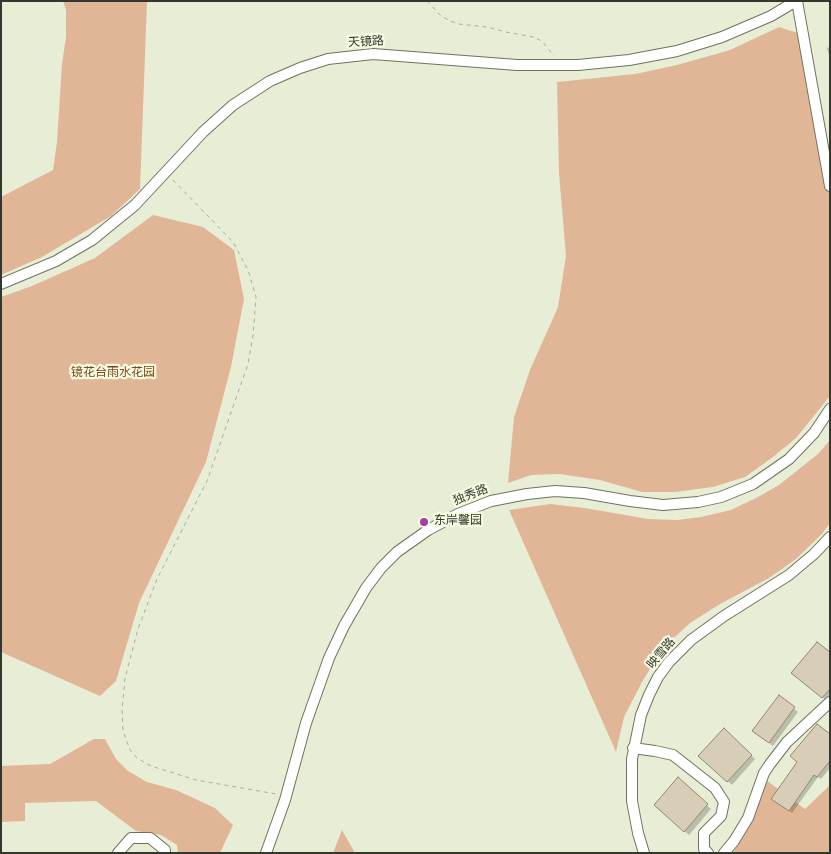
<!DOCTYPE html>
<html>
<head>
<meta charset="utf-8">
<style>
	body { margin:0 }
	#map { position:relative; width:831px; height:854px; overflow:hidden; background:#e8eed5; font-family:Overpass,sans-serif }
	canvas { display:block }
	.frame { position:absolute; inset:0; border:2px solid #34372d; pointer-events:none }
</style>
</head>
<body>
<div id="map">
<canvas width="831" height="854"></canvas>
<div class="frame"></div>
</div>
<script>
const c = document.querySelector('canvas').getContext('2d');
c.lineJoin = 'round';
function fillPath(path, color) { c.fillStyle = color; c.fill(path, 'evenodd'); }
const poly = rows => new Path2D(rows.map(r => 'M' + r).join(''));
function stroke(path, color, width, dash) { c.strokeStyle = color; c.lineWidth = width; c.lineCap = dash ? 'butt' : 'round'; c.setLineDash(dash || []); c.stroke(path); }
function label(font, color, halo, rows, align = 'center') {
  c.font = font + ' Overpass,"Noto Sans SC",sans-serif'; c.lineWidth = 4.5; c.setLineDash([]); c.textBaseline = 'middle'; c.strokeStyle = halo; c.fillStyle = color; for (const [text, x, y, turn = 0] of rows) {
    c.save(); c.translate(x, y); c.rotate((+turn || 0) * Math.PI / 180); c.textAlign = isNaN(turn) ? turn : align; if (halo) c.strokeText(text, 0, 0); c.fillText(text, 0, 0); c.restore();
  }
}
fillPath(poly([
	[63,1,147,1,140,189,111,216,42,257,1,275,1,197,53,170,57,142,62,64,66,37,66,10],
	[779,27,801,34,830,194,830,396,796,438,773,457,745,477,713,487,675,492,642,492,600,480,559,474,531,475,508,483,514,417,530,370,558,307,566,256,559,173,557,82,635,74,677,65,730,50],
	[153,215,203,227,234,250,244,299,231,367,206,462,139,603,116,681,100,696,1,652,1,297,32,286,95,258],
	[830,440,830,523,822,534,796,559,769,578,720,604,690,623,663,648,642,682,624,717,616,752,509,510,550,504,585,508,648,519,677,520,701,517,731,510,758,497,779,485,818,454],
	[94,739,105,739,116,759,128,771,147,782,176,790,215,808,233,825,220,853,178,853,177,845,161,835,136,831,96,801,25,803,25,821,1,822,1,766,50,764],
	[766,780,805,809,830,785,830,853,733,853,753,821,755,802],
	[342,830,355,853,333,853]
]), '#e1b696');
fillPath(poly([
	[830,47,830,59,827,48],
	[830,654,830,697,827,701,797,676],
	[779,697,798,712,773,746,758,734],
	[724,730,755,759,732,785,700,756],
	[830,735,830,768,821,779,818,777,792,813,776,802,799,762],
	[678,779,711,809,689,835,659,809]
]), '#0003');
const building = poly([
	[817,642,830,652,830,689,822,698,791,673,817,642],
	[779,695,795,707,769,743,752,731,779,695],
	[817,724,830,734,830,761,817,777,814,775,789,811,771,799,797,762,790,756,817,724],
	[724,728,752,755,727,782,698,756,724,728],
	[678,777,708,804,684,832,654,805,678,777]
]);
fillPath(building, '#d8ceb7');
stroke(building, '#908771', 1);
const minor = poly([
	[797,1,830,186],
	[1,284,56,261,92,240,135,205,203,132,233,105,270,81,300,68,328,59,373,54,517,65,578,65,629,60,677,51,722,37,771,16,796,1],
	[633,748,655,751,673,755,715,788,724,802,721,816,704,833,704,849,708,853],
	[118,853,131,838,150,838,165,850,165,853],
	[266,853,285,800,306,723,329,658,344,626,366,588,381,568,397,552,428,530,458,514,491,501,527,494,555,491,584,493,630,501,663,505,698,502,721,497,753,484,789,459,814,433,830,409],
	[644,853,638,833,632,801,632,759,641,715,649,695,658,677,669,662,691,640,724,616,789,575,814,554,830,537],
	[724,853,734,841,748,818,764,773,770,764,787,742,830,702]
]);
stroke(minor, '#6e735c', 12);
stroke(poly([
	[427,1,440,15,450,21,459,24,487,27,506,32,533,37,542,41,554,56],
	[173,180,233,242,248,270,256,297,253,336,248,364,207,481,157,579,138,629,125,678,122,710,123,731,130,750,137,758,151,766,196,780,276,794]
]), '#aaaf9c', 1, [4, 4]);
stroke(minor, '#fff', 10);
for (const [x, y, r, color] of [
	[424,522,5,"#a340a6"]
]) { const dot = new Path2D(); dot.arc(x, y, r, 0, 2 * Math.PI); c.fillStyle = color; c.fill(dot); stroke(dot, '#f5fbe2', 2); }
label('12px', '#34372d', '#f5fbe2', [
	["天镜路",366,43,-3],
	["独秀路",471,496,-21],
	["映雪路",662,654,-50]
]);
label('12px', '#7f4818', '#f5fbe2', [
	["镜花台雨水花园",113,374]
]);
label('12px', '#34372d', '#f5fbe2', [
	["东岸馨园",434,522]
], 'left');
</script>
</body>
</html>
